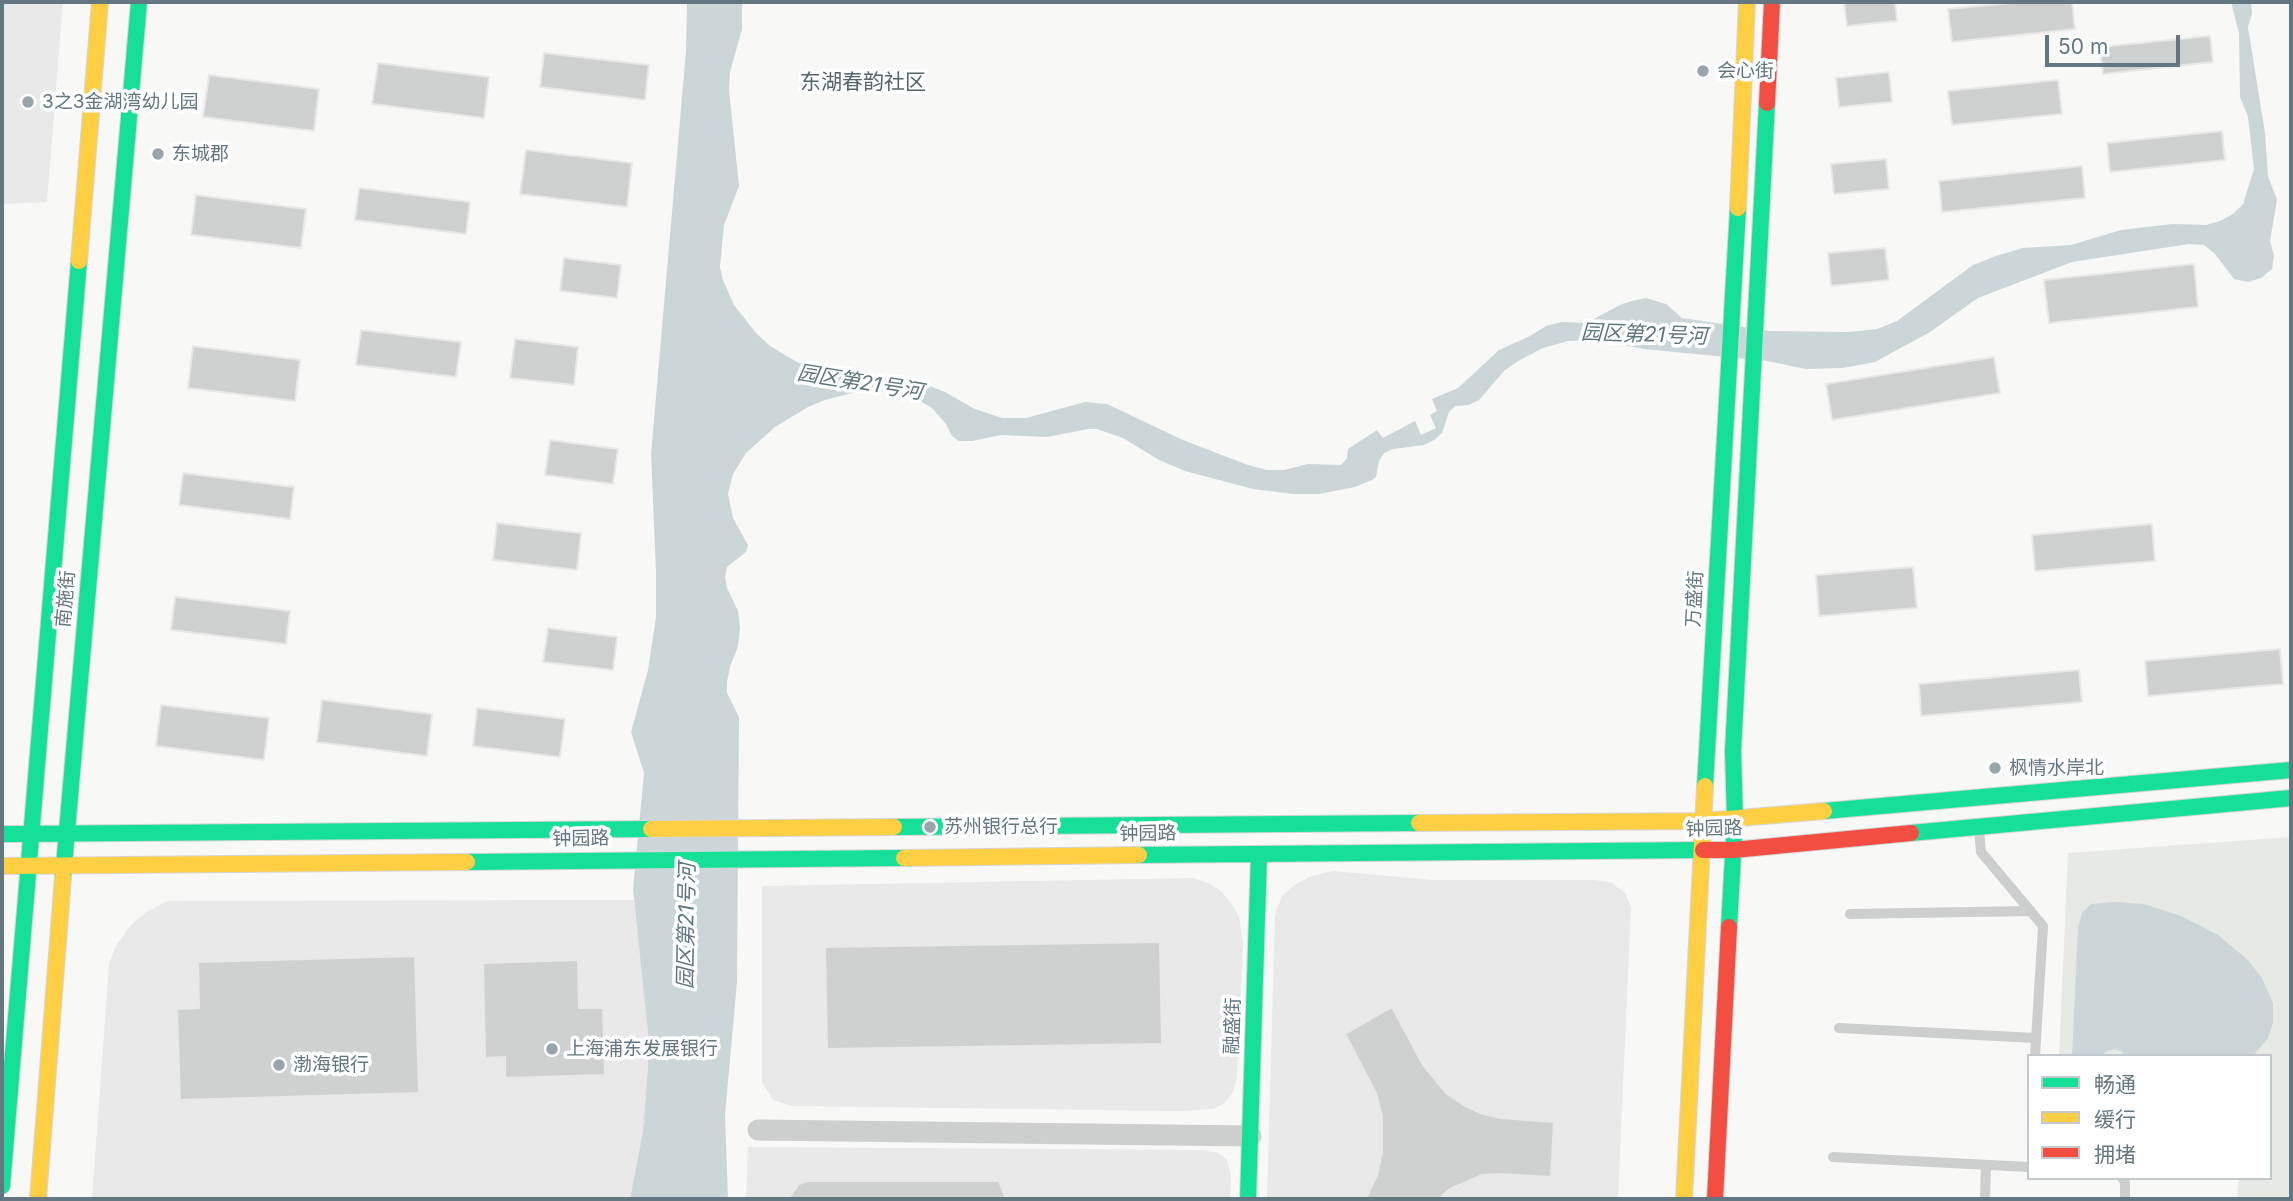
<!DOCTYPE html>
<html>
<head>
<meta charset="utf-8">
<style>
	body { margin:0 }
	#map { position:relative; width:2293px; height:1201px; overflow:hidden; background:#f8f8f7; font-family:Inter,"Noto Sans SC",sans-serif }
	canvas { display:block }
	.frame { position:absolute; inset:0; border:4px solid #647781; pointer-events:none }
	.legend { position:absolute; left:2027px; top:1054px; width:245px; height:126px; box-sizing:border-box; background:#fff; border:2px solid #c1c9cd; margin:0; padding:9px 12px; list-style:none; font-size:21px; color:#647781 }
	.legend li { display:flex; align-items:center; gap:14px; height:35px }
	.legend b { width:35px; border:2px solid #c1c9cd }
	.scale { position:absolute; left:2045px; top:35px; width:135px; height:32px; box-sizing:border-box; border:4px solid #647781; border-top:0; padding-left:9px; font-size:21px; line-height:24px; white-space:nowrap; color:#647781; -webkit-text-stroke:5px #fff; paint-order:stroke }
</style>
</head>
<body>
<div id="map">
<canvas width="2293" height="1201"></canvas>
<div class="frame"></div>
<ul class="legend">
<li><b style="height:9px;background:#16e098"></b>畅通</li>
<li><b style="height:9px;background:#ffcf43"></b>缓行</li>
<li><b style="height:9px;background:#f24e42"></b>拥堵</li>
</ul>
<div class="scale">50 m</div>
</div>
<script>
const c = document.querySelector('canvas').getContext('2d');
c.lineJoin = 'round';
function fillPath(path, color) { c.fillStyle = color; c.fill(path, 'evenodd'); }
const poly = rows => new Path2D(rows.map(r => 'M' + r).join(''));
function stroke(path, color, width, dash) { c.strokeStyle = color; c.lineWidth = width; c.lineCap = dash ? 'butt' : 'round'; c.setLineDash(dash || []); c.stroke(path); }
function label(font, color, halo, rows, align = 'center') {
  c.font = font + ' Inter,"Noto Sans SC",sans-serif'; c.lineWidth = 7; c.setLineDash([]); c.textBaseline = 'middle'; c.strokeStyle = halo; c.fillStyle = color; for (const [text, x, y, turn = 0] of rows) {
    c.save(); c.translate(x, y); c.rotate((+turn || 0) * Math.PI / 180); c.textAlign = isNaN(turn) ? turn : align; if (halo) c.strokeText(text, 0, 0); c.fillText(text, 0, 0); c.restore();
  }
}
fillPath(poly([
	[2,2,63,2,47,202,2,204],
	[1333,871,1433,880,1595,880,1612,883,1625,893,1631,907,1618,1199,1267,1199,1275,915,1282,896,1293,886,1309,877],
	[1193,878,1208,883,1220,890,1232,904,1239,917,1243,943,1237,1078,1233,1092,1223,1104,1213,1109,1180,1111,792,1106,773,1100,762,1082,762,886],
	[634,900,644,984,648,1032,648,1066,643,1131,630,1199,92,1199,109,964,116,946,131,925,148,911,168,901],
	[748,1147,1203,1150,1218,1153,1227,1160,1231,1176,1230,1199,746,1199]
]), '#e8e9e8');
fillPath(poly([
	[2291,837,2291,1199,2237,1199,2239,1178,2270,1178,2270,1056,2059,1056,2068,853]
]), '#e7eae4');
fillPath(poly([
	[687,2,742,2,742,29,730,72,729,90,739,186,724,225,720,267,723,280,734,305,756,333,770,346,797,362,819,371,847,376,906,380,927,385,945,392,975,409,1002,418,1026,418,1085,402,1107,404,1183,440,1248,465,1267,470,1284,470,1308,464,1341,465,1347,458,1348,449,1377,430,1383,438,1415,421,1421,435,1436,428,1430,415,1437,411,1432,399,1458,388,1499,350,1530,336,1546,326,1562,322,1586,323,1622,304,1632,301,1646,298,1666,304,1682,318,1770,331,1849,332,1877,329,1897,321,1973,265,1996,256,2023,248,2071,245,2121,230,2172,224,2206,225,2220,221,2233,214,2243,204,2254,169,2248,117,2240,97,2239,33,2231,2,2251,2,2252,13,2248,27,2265,133,2268,176,2277,200,2270,241,2274,255,2272,269,2261,278,2248,282,2234,279,2215,254,2204,245,2189,244,2072,262,1978,298,1930,332,1875,362,1843,368,1806,369,1767,361,1644,349,1598,340,1568,341,1543,348,1518,361,1504,371,1479,400,1469,405,1455,406,1449,412,1442,433,1434,440,1424,445,1393,449,1384,453,1379,461,1376,477,1372,480,1355,487,1319,494,1293,494,1253,489,1185,471,1159,460,1123,438,1097,429,1088,429,1047,437,1001,435,972,441,959,441,952,436,946,424,932,408,915,398,893,391,856,392,825,400,808,407,775,427,746,453,733,474,728,494,733,518,748,545,746,552,727,567,725,576,727,588,738,611,740,628,738,646,730,667,727,682,727,693,739,717,737,982,725,1115,728,1199,630,1199,643,1131,648,1066,648,1032,633,889,644,773,631,732,648,670,656,617,656,572,651,454,686,51],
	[2115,902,2144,904,2181,916,2218,935,2248,960,2262,978,2273,1003,2273,1023,2268,1038,2253,1056,2124,1056,2122,1052,2115,1049,2107,1051,2101,1056,2072,1056,2078,927,2082,913,2091,904]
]), '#ccd6d8');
const building = poly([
	[1844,2,1895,2,1897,21,1847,26,1844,2],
	[2022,2,2072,2,2075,29,1952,42,1948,9,2022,2],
	[2210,36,2213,62,2103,74,2100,47,2210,36],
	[544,53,649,65,645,100,540,87,544,53],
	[378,63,489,77,484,118,372,104,378,63],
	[1889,72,1892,102,1839,107,1836,78,1889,72],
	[209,75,319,89,314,131,203,117,209,75],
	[2058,80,2062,114,1952,125,1948,91,2058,80],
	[2222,131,2225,160,2110,172,2107,143,2222,131],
	[526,150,632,163,627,207,520,194,526,150],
	[1886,159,1889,189,1834,194,1831,164,1886,159],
	[2082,166,2085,198,1942,212,1939,181,2082,166],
	[359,188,470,202,466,234,355,220,359,188],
	[196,195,306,209,301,248,191,235,196,195],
	[1885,248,1889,280,1831,286,1828,253,1885,248],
	[564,258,621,265,617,298,560,291,564,258],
	[2194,264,2198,307,2049,323,2044,280,2194,264],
	[361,330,461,342,456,377,356,365,361,330],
	[515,339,578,347,574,385,510,378,515,339],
	[193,346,300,360,295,401,188,388,193,346],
	[1994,357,2000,393,1832,420,1826,384,1994,357],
	[550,440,618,449,613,484,545,475,550,440],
	[183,473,294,487,290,519,179,505,183,473],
	[497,523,581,533,577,570,493,560,497,523],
	[2152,524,2155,561,2035,571,2032,535,2152,524],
	[1913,567,1917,608,1819,616,1816,575,1913,567],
	[175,597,290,611,286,644,171,630,175,597],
	[548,628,617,637,613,670,543,662,548,628],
	[2280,649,2283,684,2148,696,2145,661,2280,649],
	[2079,670,2082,702,1921,716,1919,684,2079,670],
	[322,700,432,714,427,756,317,742,322,700],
	[161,705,269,718,264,760,156,746,161,705],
	[477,708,565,719,560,757,473,746,477,708],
	[1160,942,1162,1044,827,1049,825,947,1160,942],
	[415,956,419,1093,180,1100,177,1009,199,1008,198,962,415,956],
	[578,960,579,1008,603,1008,605,1075,505,1078,505,1057,485,1058,483,963,578,960],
	[1392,1007,1423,1065,1447,1094,1465,1106,1483,1114,1501,1118,1554,1122,1551,1177,1498,1174,1482,1175,1450,1189,1438,1199,1366,1199,1377,1175,1382,1152,1382,1116,1376,1093,1345,1034,1392,1007],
	[808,1181,999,1181,1006,1199,788,1199,799,1184,808,1181]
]);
fillPath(building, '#cfd1d1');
stroke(building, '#e8e8e7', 2);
const fast = poly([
	[1705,786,1738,208],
	[1824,811,2291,770],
	[894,827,1419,823],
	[1911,833,2291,798],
	[2,834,651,829],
	[1139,855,1703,850],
	[467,862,904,858],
	[63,877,139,2],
	[1729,927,1735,820,1733,751,1767,103],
	[2,1186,79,261],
	[1248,1199,1259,854]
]);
const slow = poly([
	[1738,208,1747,2],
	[79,261,100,2],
	[1419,823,1703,821,1824,811],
	[651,829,894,827],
	[904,858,1139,855],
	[2,866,467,862],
	[38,1199,63,877],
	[1684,1199,1705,786]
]);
const jam = poly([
	[1767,103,1772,2],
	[1703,850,1733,850,1911,833],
	[1715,1199,1729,927]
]);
stroke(fast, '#d5d6d7', 18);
stroke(slow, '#d5d6d7', 18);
stroke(jam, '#d5d6d7', 18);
stroke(poly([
	[1979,829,1981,852,2043,926,2035,1056],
	[1850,914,2031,911],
	[1839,1028,2036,1038],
	[1833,1157,2029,1167],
	[2122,1178,2125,1182,2125,1199],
	[1985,1199,1986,1165]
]), '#cdcece', 10);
stroke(poly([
	[758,1130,1251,1136]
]), '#cdcece', 21);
stroke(fast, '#16e098', 16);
stroke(slow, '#ffcf43', 16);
stroke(jam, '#f24e42', 16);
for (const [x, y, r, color] of [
	[1703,71,7,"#98a4aa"],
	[28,102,7,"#98a4aa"],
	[158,154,7,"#98a4aa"],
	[1995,768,7,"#98a4aa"],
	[930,827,7,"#98a4aa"],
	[552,1049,7,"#98a4aa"],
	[279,1065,7,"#98a4aa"]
]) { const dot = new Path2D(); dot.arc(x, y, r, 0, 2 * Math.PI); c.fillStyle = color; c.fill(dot); stroke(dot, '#fff', 2.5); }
label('19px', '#647781', '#fff', [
	["会心街",1717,71],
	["3之3金湖湾幼儿园",42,102],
	["东城郡",172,154],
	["枫情水岸北",2009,768],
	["苏州银行总行",944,827],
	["上海浦东发展银行",566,1049],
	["渤海银行",293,1065]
], 'left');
label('19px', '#647781', '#fff', [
	["南施街",66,599,-85],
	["万盛街",1695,599,-87],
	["钟园路",1714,829,-2],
	["钟园路",1148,834,-1],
	["钟园路",581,839,-1],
	["融盛街",1233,1026,-88]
]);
label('21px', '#56646c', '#fff', [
	["东湖春韵社区",863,83]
]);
label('italic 21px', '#5e767c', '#fff', [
	["园区第21号河",1644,335,2],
	["园区第21号河",860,383,9],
	["园区第21号河",687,926,-89]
]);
</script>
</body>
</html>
